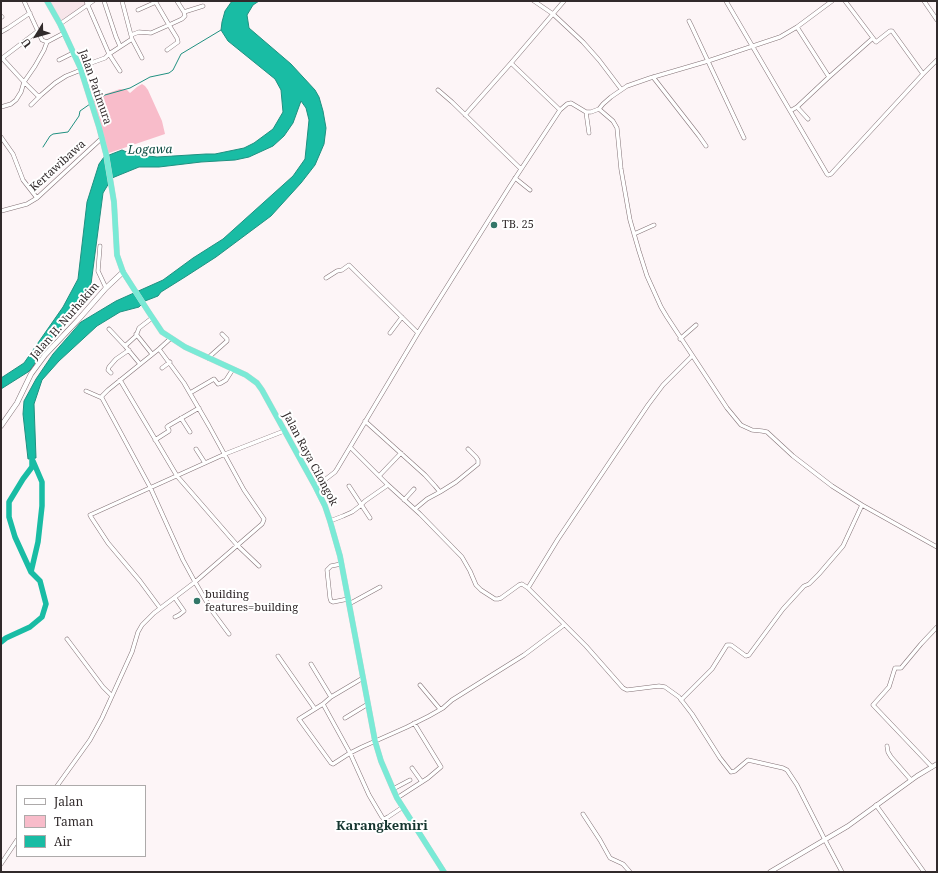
<!DOCTYPE html>
<html>
<head>
<meta charset="utf-8">
<style>
	body { margin:0 }
	#map { position:relative; width:938px; height:873px; overflow:hidden; background:#fdf5f7; font-family:"Noto Serif",serif }
	canvas { display:block }
	.frame { position:absolute; inset:0; border:2px solid #312a2b; pointer-events:none }
	.legend { position:absolute; left:16px; top:785px; width:130px; height:72px; box-sizing:border-box; background:#fff; border:1px solid #adaaaa; margin:0; padding:5px 7px; list-style:none; font-size:12px; color:#312a2b }
	.legend li { display:flex; align-items:center; gap:8px; height:20px }
	.legend b { width:20px; border:1px solid #adaaaa }
	.north { position:absolute; left:16px; top:16px; width:40px; height:40px; -webkit-text-stroke:3px #fff; paint-order:stroke; rotate:233deg; font-size:11px; font-weight:700; line-height:16px; text-align:center; color:#312a2b }
	.north::after { content:''; display:block; margin:auto; width:14px; height:18px; background:#312a2b; clip-path:polygon(50% 0,100% 100%,50% 72%,0 100%) }
</style>
</head>
<body>
<div id="map">
<canvas width="938" height="873"></canvas>
<div class="frame"></div>
<ul class="legend">
<li><b style="height:5px;background:#fff"></b>Jalan</li>
<li><b style="height:11px;background:#f8bcca"></b>Taman</li>
<li><b style="height:11px;background:#19bca4"></b>Air</li>
</ul>
<div class="north">U</div>
</div>
<script>
const c = document.querySelector('canvas').getContext('2d');
c.lineJoin = 'round';
function fillPath(path, color) { c.fillStyle = color; c.fill(path, 'evenodd'); }
const poly = rows => new Path2D(rows.map(r => 'M' + r).join(''));
function stroke(path, color, width, dash) { c.strokeStyle = color; c.lineWidth = width; c.lineCap = dash ? 'butt' : 'round'; c.setLineDash(dash || []); c.stroke(path); }
function label(font, color, halo, rows, align = 'center') {
  c.font = font + ' "Noto Serif",serif'; c.lineWidth = 4; c.setLineDash([]); c.textBaseline = 'middle'; c.strokeStyle = halo; c.fillStyle = color; for (const [text, x, y, turn = 0] of rows) {
    c.save(); c.translate(x, y); c.rotate((+turn || 0) * Math.PI / 180); c.textAlign = isNaN(turn) ? turn : align; if (halo) c.strokeText(text, 0, 0); c.fillText(text, 0, 0); c.restore();
  }
}
fillPath(poly([
	[47,1,86,1,87,3,71,17,60,24]
]), '#f7e6ea');
fillPath(poly([
	[142,84,145,86,148,90,157,110,162,121,165,134,106,154,91,99,120,89,127,90,130,93,137,87]
]), '#f8bcca');
const water = poly([
	[232,1,259,1,253,5,247,15,249,28,291,64,315,90,319,97,323,111,326,128,324,144,315,165,301,183,271,216,216,257,185,277,161,292,158,296,145,301,139,307,120,312,97,326,59,361,42,380,34,404,36,458,28,459,23,414,24,401,36,379,53,354,81,322,116,301,163,280,193,258,223,239,293,176,305,159,309,120,306,108,301,101,293,123,284,136,273,146,249,157,235,160,201,162,159,167,139,167,112,178,103,193,91,284,31,369,28,372,1,389,1,378,24,363,63,307,78,279,87,202,99,164,104,157,122,150,131,154,157,157,206,154,215,154,244,148,254,143,273,129,283,112,281,90,275,79,228,41,221,30,222,22,225,11,232,1]
]);
fillPath(water, '#19bca4');
stroke(water, '#209080', 1);
stroke(poly([
	[93,102,105,95,130,88,150,77,169,73,173,70,181,54,221,30],
	[43,147,50,136,53,134,68,132,79,116,80,111,90,104]
]), '#209080', 1);
stroke(poly([
	[31,572,38,542,42,506,42,482,33,461],
	[1,642,6,638,30,627,42,617,46,604,40,581,31,572,15,537,9,517,9,502,23,479,32,467,32,452]
]), '#19bca4', 5.5);
const minor = poly([
	[24,1,42,40,47,42],
	[86,1,109,54,120,71],
	[104,1,116,37,120,46],
	[177,1,184,12],
	[534,1,553,14,583,42,599,60,621,89],
	[726,1,827,174,828,175,831,174,923,74,937,60],
	[924,1,937,20],
	[138,10,156,2],
	[1,16,2,17],
	[689,21,691,25,744,138],
	[60,24,93,1],
	[797,27,829,77],
	[1,32,8,28,30,13],
	[131,35,139,32,151,33,169,25,155,1],
	[873,38,875,41,876,42,890,31,892,31,923,74],
	[132,39,142,58],
	[167,50,178,42,177,38,169,25,182,19,185,16,184,12,203,6],
	[1,57,24,82,39,97],
	[1,59,38,31],
	[59,60,73,53],
	[80,67,105,58,109,54,132,39,122,1],
	[653,77,699,136,706,146],
	[438,90,452,102,521,169],
	[31,105,41,95,55,83,66,76,81,70],
	[1,107,11,104,16,100,21,92,24,82,35,66,44,50,47,42,64,33],
	[797,107,808,119],
	[599,109,613,121,617,128,621,169,630,220,639,251,647,276,661,307,667,317,727,408,741,425,752,430,762,431,767,432,793,456,832,486,862,505,937,547],
	[560,110,511,63,564,1],
	[790,111,797,107,829,77,873,38,845,1],
	[586,112,589,133],
	[465,115,511,63],
	[1,137,13,154,23,180,37,198],
	[515,178,530,190],
	[1,211,27,204,37,198,102,138],
	[634,234,654,225],
	[100,246,98,271,106,288],
	[326,278,337,271,342,270,349,265,350,266,418,333],
	[109,329,125,346,140,364],
	[390,333,402,317],
	[136,334,152,354],
	[680,339,696,325],
	[125,346,136,336,139,328,152,318],
	[159,349,171,338],
	[692,356,663,385,648,405,558,539,528,588,586,646,623,688,627,690,659,686,665,687,679,697,692,714,720,758,731,772,735,771,748,760,783,768,787,770,797,785,825,840,842,872],
	[208,358,227,341,227,339,222,334],
	[162,368,170,362],
	[111,373,108,370,109,367,116,359,129,350],
	[120,380,177,476,237,545,259,566],
	[86,391,102,398],
	[190,393,214,379,218,384,221,383,226,380,233,369],
	[181,418,190,432],
	[365,421,425,475,435,486,440,492,427,499,415,509],
	[155,440,169,431,169,430,167,427,168,426,199,408],
	[351,448,387,484,420,514,462,557,470,571,476,585,481,590,495,599,498,599,501,598,519,585,522,584,528,588],
	[196,449,205,463],
	[379,476,401,453],
	[315,486,322,482,335,472,337,469,418,333,510,186,560,110,567,104,571,103,586,112,591,112,599,109,603,104,611,97,627,86,650,78,708,61,780,37,797,27,832,1],
	[349,486,370,518],
	[440,492,456,482,478,464,478,460,476,457,468,449],
	[404,500,414,489],
	[330,521,343,516,352,512,360,506,365,501,388,485],
	[341,564,331,566,327,570,330,598,331,601,333,602,348,599],
	[175,598,184,611,179,615,175,617],
	[349,604,380,587],
	[160,608,140,581,108,543,91,517,90,515,225,454,284,431],
	[67,639,103,687,112,696],
	[278,656,315,709],
	[311,664,331,697,363,678],
	[420,685,440,709],
	[331,697,323,704,299,719,331,763,333,764,350,753,362,747,407,727,429,716,443,708,452,700,524,655,564,625],
	[681,700,712,669,727,645,731,645,746,656,749,655,783,609,804,586,809,584,819,574,843,546,862,505],
	[323,704,350,753,369,795,382,817,384,819,388,817,403,807],
	[345,718,368,704],
	[887,746,888,752,891,757,911,780],
	[932,767,873,705,889,687,895,668,901,668,921,644,937,627],
	[412,768,422,782],
	[57,786,90,740,102,718,132,652,138,632,142,625,154,613,195,582,262,524,263,522,264,519,244,490,209,426,184,383,159,349,108,390,102,396,102,398,150,487,183,560,195,582,212,611,229,634],
	[393,789,410,780],
	[397,798,428,778,441,767,414,723],
	[876,805,924,872],
	[583,814,600,840,610,858,623,864,630,872],
	[1,864,17,840]
]);
const tertiary = poly([
	[770,872,848,826,917,776,937,764]
]);
const secondary = poly([
	[1,426,17,403,31,374,45,355,78,320,106,288,123,272]
]);
const trunk = poly([
	[47,1,60,24,80,67,99,127,106,154,114,202,117,255,123,272,148,311,162,332,185,347,246,375,257,383,262,390,315,486,325,506,330,521,340,556,375,741,381,761,393,789,397,798,444,872]
]);
stroke(minor, '#837276', 4.5);
stroke(tertiary, '#837276', 5);
stroke(secondary, '#837276', 5.5);
stroke(trunk, '#d6d4d5', 6);
stroke(minor, '#fff', 3.5);
stroke(tertiary, '#fff', 4);
stroke(secondary, '#fff', 4.5);
stroke(trunk, '#7aead6', 5.5);
for (const [x, y, r, color] of [
	[494,225,4,"#327668"],
	[197,601,4,"#327668"]
]) { const dot = new Path2D(); dot.arc(x, y, r, 0, 2 * Math.PI); c.fillStyle = color; c.fill(dot); stroke(dot, '#fff', 1.5); }
label('11px', '#312a2b', '#fff', [
	["Jalan Patimura",95,87,71],
	["Kertawibawa",58,166,-42],
	["Jalan H. Nurhakim",65,321,-49],
	["Jalan Raya Cilongok",310,459,62]
]);
label('11px', '#312a2b', '#fff', [
	["TB. 25",502,225],
	["building",205,595],
	["features=building",205,608]
], 'left');
label('italic 12px', '#0c4b41', '#fff', [
	["Logawa",150,150,-1]
]);
label('bold 13px', '#163630', '#fff', [
	["Karangkemiri",382,826]
]);
</script>
</body>
</html>
